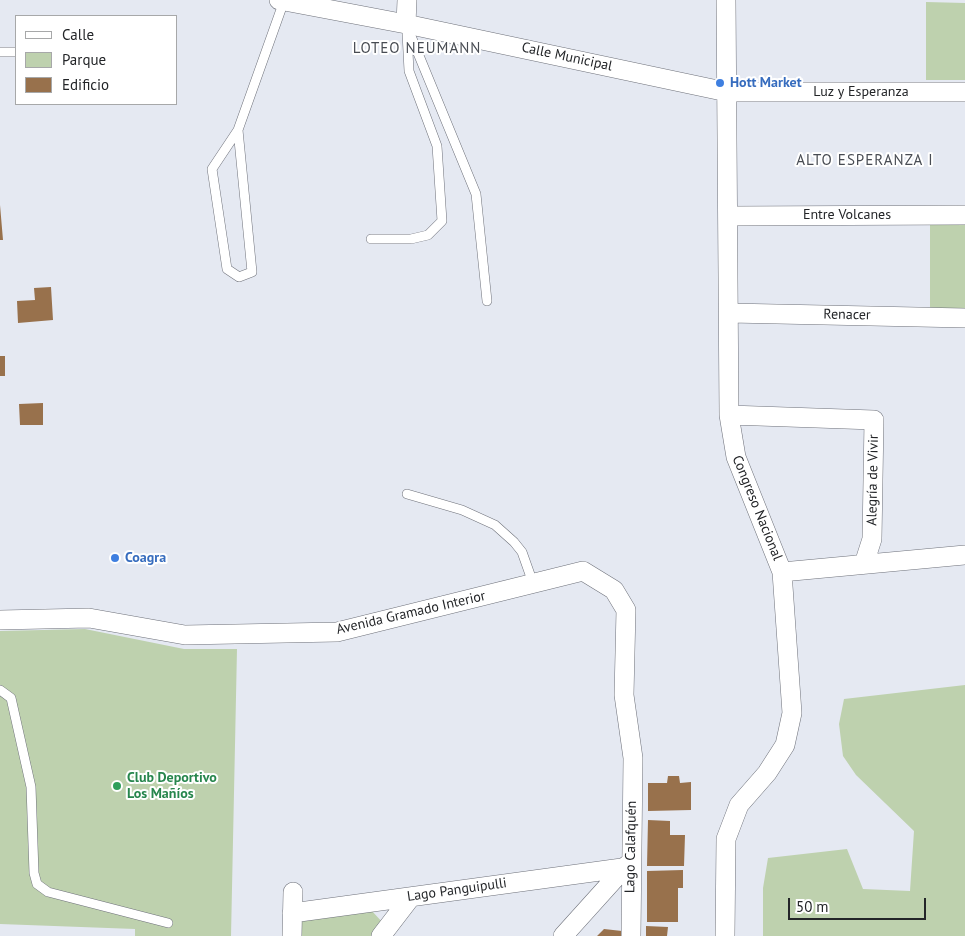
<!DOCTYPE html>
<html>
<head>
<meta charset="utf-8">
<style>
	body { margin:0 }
	#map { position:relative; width:965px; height:936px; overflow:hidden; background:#e5e9f2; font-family:"PT Sans",sans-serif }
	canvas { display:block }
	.legend { position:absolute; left:15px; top:15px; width:162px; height:90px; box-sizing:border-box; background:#fff; border:1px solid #a7a8a9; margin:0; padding:6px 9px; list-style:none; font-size:15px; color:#232528 }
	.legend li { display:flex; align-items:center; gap:10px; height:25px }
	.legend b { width:25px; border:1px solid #a7a8a9 }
	.scale { position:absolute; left:788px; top:898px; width:138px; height:22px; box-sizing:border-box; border:2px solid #232528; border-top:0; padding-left:6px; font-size:15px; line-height:18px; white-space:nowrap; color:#232528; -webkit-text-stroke:4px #fff; paint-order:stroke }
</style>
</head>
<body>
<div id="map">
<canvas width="965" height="936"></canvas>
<ul class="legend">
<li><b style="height:6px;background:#fff"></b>Calle</li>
<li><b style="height:14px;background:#bed1ae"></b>Parque</li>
<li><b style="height:14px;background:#98714c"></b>Edificio</li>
</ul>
<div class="scale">50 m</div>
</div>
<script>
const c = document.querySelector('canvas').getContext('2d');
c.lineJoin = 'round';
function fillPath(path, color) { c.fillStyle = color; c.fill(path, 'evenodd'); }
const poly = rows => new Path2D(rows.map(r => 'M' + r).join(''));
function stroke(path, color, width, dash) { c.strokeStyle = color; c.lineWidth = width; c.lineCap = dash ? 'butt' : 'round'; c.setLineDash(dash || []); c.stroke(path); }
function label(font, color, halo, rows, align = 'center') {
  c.font = font + ' "PT Sans",sans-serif'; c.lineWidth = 4; c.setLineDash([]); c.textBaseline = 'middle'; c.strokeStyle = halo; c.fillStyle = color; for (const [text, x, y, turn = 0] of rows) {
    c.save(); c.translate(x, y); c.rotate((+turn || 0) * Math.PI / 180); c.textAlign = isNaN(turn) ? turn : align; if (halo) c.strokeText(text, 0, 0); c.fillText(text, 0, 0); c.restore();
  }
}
fillPath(poly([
	[926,2,965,3,965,80,926,80],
	[930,223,965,223,965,316,930,315],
	[85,629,184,649,237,649,231,936,135,936,135,929,0,924,0,631],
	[965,685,965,936,763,936,763,888,768,858,847,849,863,889,910,891,914,831,856,775,843,756,839,724,844,699],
	[372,911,383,923,372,936,300,936,301,919]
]), '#bed1ae');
fillPath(poly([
	[0,205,3,240,0,240],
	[51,287,53,320,18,323,17,301,35,300,34,288],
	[0,356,5,356,5,376,0,376],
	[43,403,43,425,20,425,19,404],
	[668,776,679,776,680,783,691,782,691,810,648,811,648,783,667,783],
	[648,820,670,821,670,835,685,835,684,866,647,866],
	[683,870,683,888,678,888,678,922,647,922,647,871],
	[646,926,668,927,667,936,646,936],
	[604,929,622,931,622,936,597,936]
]), '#98714c');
const lane = poly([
	[406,24,476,194,487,301],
	[0,52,16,52],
	[238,130,252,272,239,277,227,269,212,169,238,130,284,1],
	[371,239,411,239,428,235,442,221,437,146,409,71,407,33],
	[407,494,462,510,495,525,514,542,522,552,533,583],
	[0,690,11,698,31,787,34,873,37,884,48,892,168,923]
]);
const street = poly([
	[279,0,406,24,727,92,965,92],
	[406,24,407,0],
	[729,216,965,215],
	[730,313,965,318],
	[729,415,874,420,872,539,864,564],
	[782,572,965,555],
	[0,620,89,618,185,635,337,632,583,571,614,590,626,610,624,695,633,758,631,936],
	[292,913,622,868],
	[292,936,293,892],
	[381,936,411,897],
	[563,936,627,865],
	[725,936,726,839,739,805,767,773,785,745,792,713,782,572,736,457,729,415,726,0]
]);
stroke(lane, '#6e717a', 10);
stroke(street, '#6e717a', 20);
stroke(lane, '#fff', 9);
stroke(street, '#fff', 19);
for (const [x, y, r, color] of [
	[720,83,5,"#3f7fe0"],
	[115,558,5,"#3f7fe0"],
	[117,786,5,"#2e9e5b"]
]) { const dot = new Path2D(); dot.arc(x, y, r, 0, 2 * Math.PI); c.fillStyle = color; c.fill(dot); stroke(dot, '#fff', 2); }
label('14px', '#232528', '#fff', [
	["Calle Municipal",567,57,12],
	["Luz y Esperanza",861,92],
	["Entre Volcanes",847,215],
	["Renacer",847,315,1],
	["Alegría de Vivir",873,480,-89],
	["Congreso Nacional",757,508,68],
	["Avenida Gramado Interior",411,613,-13],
	["Lago Calafquén",631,847,-89],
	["Lago Panguipulli",457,890,-8]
]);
label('bold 14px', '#366cbe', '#fff', [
	["Hott Market",730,83],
	["Coagra",125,558]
], 'left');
label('bold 14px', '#27864d', '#fff', [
	["Club Deportivo",127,778],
	["Los Mañíos",127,794]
], 'left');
c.letterSpacing = '1px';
label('15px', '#484c53', '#fff', [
	["LOTEO NEUMANN",417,49],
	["ALTO ESPERANZA I",865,161]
]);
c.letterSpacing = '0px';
</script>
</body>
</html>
